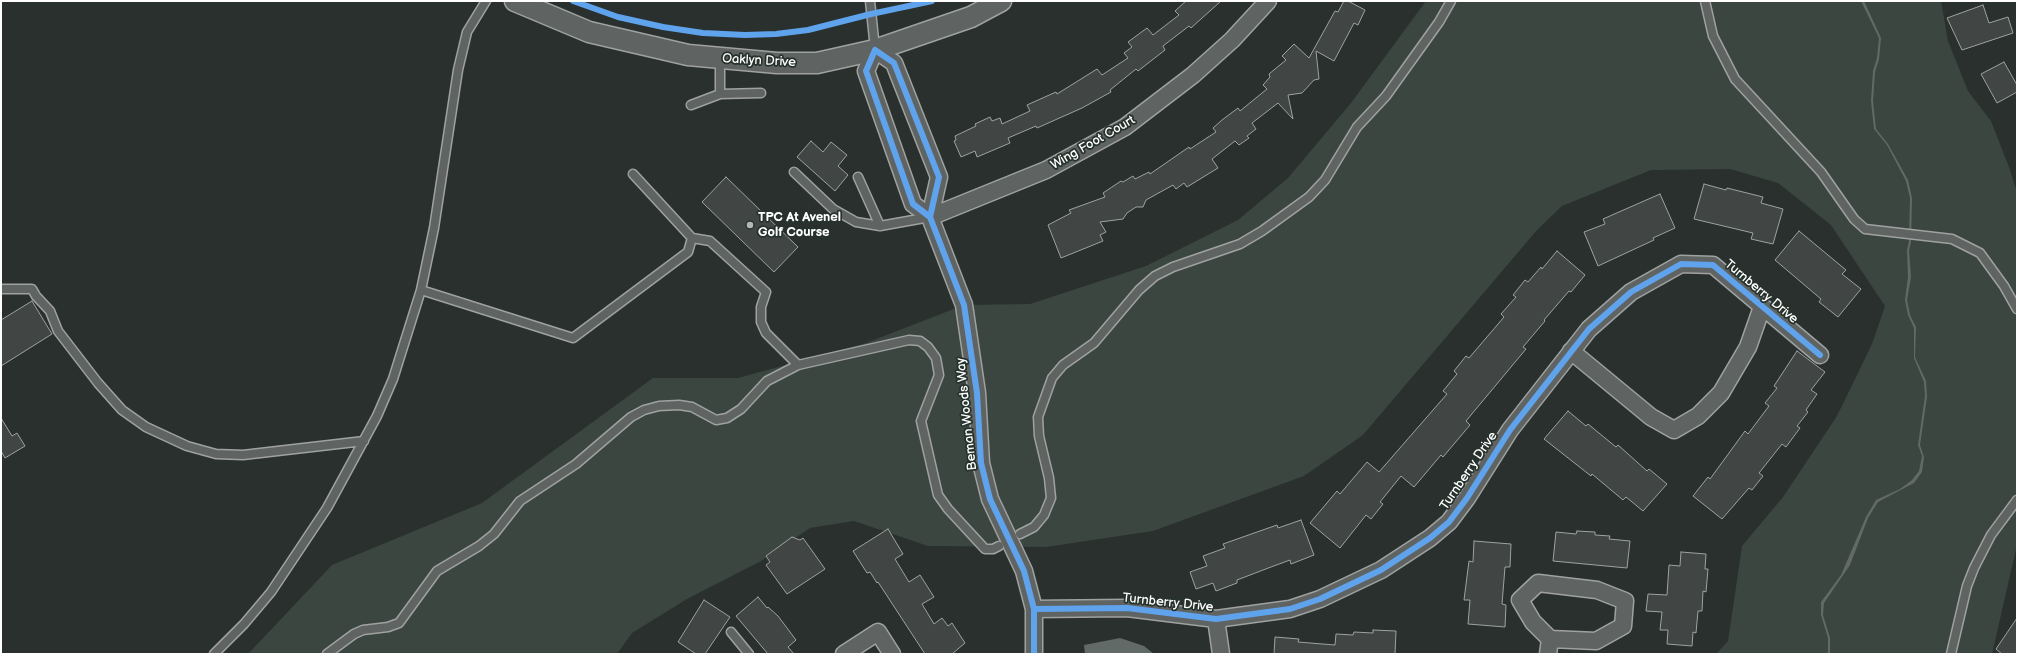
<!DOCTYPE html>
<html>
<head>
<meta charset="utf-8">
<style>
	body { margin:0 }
	#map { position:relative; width:2018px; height:655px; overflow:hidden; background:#29302d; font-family:"Balsamiq Sans",sans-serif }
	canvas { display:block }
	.frame { position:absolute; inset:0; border:2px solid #fff; pointer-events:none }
</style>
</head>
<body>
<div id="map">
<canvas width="2018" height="655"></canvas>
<div class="frame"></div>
</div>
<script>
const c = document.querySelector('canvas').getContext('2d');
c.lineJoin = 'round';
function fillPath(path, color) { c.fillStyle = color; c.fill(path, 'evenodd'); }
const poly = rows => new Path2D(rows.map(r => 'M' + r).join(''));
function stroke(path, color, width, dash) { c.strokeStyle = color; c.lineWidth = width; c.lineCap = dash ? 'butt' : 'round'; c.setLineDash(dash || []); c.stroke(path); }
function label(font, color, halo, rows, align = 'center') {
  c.font = font + ' "Balsamiq Sans",sans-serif'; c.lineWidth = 3.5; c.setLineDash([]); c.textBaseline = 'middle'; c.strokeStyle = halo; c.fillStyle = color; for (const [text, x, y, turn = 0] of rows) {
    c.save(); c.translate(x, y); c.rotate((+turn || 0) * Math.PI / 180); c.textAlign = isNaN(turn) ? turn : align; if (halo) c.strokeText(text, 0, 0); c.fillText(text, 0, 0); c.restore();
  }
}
fillPath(poly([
	[1426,1,1941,1,1948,41,1968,91,1991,121,2009,167,2017,192,2017,545,1992,654,1716,654,1728,641,1742,546,1783,497,1837,416,1872,344,1885,306,1831,225,1778,183,1730,169,1651,170,1562,206,1537,230,1363,435,1304,476,1153,531,1046,547,928,546,854,521,810,528,761,561,687,599,632,633,617,654,248,654,332,565,482,503,653,378,738,378,866,343,964,305,1030,304,1146,266,1238,220,1288,178,1351,103]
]), '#3b4641');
fillPath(poly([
	[1861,1,1864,1,1881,38,1879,59,1875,72,1873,101,1876,129,1888,144,1908,180,1912,198,1911,242,1909,250,1911,277,1907,300,1910,315,1916,327,1915,357,1926,381,1927,397,1920,445,1924,457,1922,472,1914,483,1878,502,1868,518,1850,565,1824,603,1823,615,1830,638,1830,654,1828,654,1828,638,1821,615,1821,602,1841,575,1866,517,1876,500,1900,489,1912,480,1919,471,1922,456,1918,445,1925,396,1924,382,1914,358,1914,328,1908,315,1905,300,1908,277,1907,250,1909,241,1910,198,1906,181,1887,145,1874,129,1871,101,1873,71,1877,58,1879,38],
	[1120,638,1144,646,1154,654,1085,654,1084,645]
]), '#616a66');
const building = poly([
	[1186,1,1221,1,1191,28,1189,26,1163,46,1165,50,1138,71,1136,69,1110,90,1111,92,1082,108,1037,128,1036,126,1008,138,1010,143,977,157,975,151,961,157,954,141,956,140,955,136,976,126,975,124,990,117,992,121,1000,118,1002,124,1030,111,1027,105,1056,92,1057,94,1097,69,1102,75,1128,58,1124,53,1132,47,1128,42,1147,28,1153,35,1179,15,1175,11,1186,1],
	[1344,1,1348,1,1365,10,1358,25,1354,23,1334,61,1316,51,1319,79,1314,80,1302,93,1288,95,1293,119,1278,103,1252,123,1256,129,1247,136,1249,138,1239,145,1235,141,1212,159,1218,168,1187,187,1184,183,1176,189,1173,185,1146,200,1143,207,1136,207,1127,213,1123,219,1100,222,1106,232,1100,235,1103,241,1061,258,1048,225,1071,213,1069,210,1105,197,1103,193,1121,181,1123,182,1133,176,1135,179,1149,172,1150,174,1189,147,1190,149,1216,132,1213,128,1222,120,1238,108,1240,111,1267,89,1263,85,1270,77,1269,74,1286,60,1282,56,1294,44,1309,58,1335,11,1338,12,1344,1],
	[1983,5,1989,23,2008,17,2013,33,1962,50,1947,18,1983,5],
	[2004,62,2017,85,2017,92,1997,103,1981,74,2004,62],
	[811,141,823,152,831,142,847,155,838,166,848,175,835,191,797,157,811,141],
	[726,177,798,247,774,272,702,202,726,177],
	[1704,184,1726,190,1727,188,1763,197,1761,203,1783,209,1773,244,1751,239,1753,233,1694,219,1704,184],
	[1660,194,1675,228,1653,238,1654,240,1598,266,1584,232,1605,224,1603,219,1660,194],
	[1799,231,1846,270,1842,274,1861,289,1838,317,1819,302,1821,299,1775,260,1799,231],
	[1557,251,1585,275,1571,292,1569,291,1544,320,1545,321,1523,347,1526,349,1466,421,1470,425,1443,457,1441,455,1414,487,1401,476,1380,502,1383,504,1371,519,1366,515,1340,548,1310,523,1337,491,1340,494,1367,462,1379,472,1447,394,1443,391,1457,374,1454,371,1466,356,1469,358,1504,317,1501,314,1516,297,1513,295,1525,280,1528,282,1541,267,1542,269,1557,251],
	[32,301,52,334,1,366,1,320,32,301],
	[1797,351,1825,372,1811,390,1817,394,1806,410,1808,412,1797,426,1800,428,1786,447,1782,444,1759,473,1763,476,1752,490,1749,488,1722,519,1693,496,1708,477,1710,479,1745,431,1748,434,1769,406,1765,403,1777,388,1774,386,1797,351],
	[1568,411,1586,426,1588,424,1616,447,1618,445,1647,471,1649,469,1667,484,1643,511,1626,497,1623,500,1592,474,1591,476,1544,439,1568,411],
	[1,418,12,436,17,433,25,446,5,458,1,451,1,418],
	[1301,520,1314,555,1291,564,1290,560,1271,567,1237,580,1237,583,1216,591,1213,583,1196,589,1190,572,1207,566,1203,556,1225,548,1223,544,1240,538,1277,525,1278,528,1301,520],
	[888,529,903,554,895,559,909,582,920,575,934,597,922,604,934,624,942,618,948,626,952,623,965,643,952,654,925,654,878,582,877,583,870,572,867,573,853,551,888,529],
	[1577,531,1595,532,1595,535,1610,536,1609,539,1630,541,1627,568,1553,561,1556,532,1576,534,1577,531],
	[792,537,800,540,803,538,825,569,787,594,766,565,770,562,766,556,792,537],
	[1474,541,1511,544,1510,567,1505,567,1502,604,1506,605,1505,627,1468,624,1470,600,1464,600,1469,561,1473,562,1474,541],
	[1681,552,1706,554,1705,569,1708,569,1706,592,1703,591,1702,611,1698,611,1696,633,1693,632,1692,646,1667,644,1668,630,1660,630,1662,612,1646,611,1648,594,1667,595,1669,565,1680,566,1681,552],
	[758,597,767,608,768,607,778,616,796,640,788,647,794,654,768,654,736,616,758,597],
	[704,600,730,617,705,654,696,654,678,642,704,600],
	[2017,618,2017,654,2002,654,1996,649,2017,618],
	[1373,630,1396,631,1395,654,1274,654,1275,637,1299,639,1298,642,1335,645,1336,634,1353,635,1354,632,1373,633,1373,630]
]);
fillPath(building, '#414644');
stroke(building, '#9fa2a0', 1);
const service = poly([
	[870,1,875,49],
	[1705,1,1713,36,1735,79,1821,172,1854,219,1865,229,1952,239,1980,253,2004,286,2017,309],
	[720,94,720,59],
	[691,105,720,94,761,93],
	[794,172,833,209,856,222,880,226,930,217],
	[858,177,880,226],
	[692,238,710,241,766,292,761,307,761,322,766,333,798,365],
	[1,289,32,289,36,296,50,311,58,331,98,383,122,410,146,427,187,446,216,454,243,455,364,441],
	[421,290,573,338,688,252,692,238,633,174],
	[1020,534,1034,527,1044,515,1051,498,1049,478,1039,436,1038,417,1052,378,1063,365,1094,343,1139,290,1155,276,1173,267,1240,244,1262,231,1309,197,1325,180,1357,127,1386,96,1439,22,1451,1],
	[731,632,749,654],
	[214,654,244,624,271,592,327,508,377,416,393,379,421,290,434,228,458,70,467,32,486,1],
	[327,654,354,634,363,630,388,627,399,623,437,571,479,546,494,534,520,501,576,464,631,417,644,410,659,406,679,405,692,407,716,420,727,418,741,409,767,381,798,365,909,340,920,341,928,347,936,358,939,375,921,421,938,495,948,509,985,549,993,549,999,546],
	[1951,654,1967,586,1974,568,1991,535,2017,500]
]);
const minor = poly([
	[930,217,939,177,894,63,875,50,866,71,913,204,930,217,964,305,977,393,981,463,990,499,1024,571,1034,609,1034,654],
	[930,217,1046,170,1125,127,1193,75,1232,40,1268,1],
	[1571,351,1651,417,1674,430,1698,416,1721,393,1748,347,1762,307],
	[1538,583,1597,590,1625,601,1623,626,1596,641,1550,639,1533,622,1520,600,1538,583],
	[1034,609,1127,608,1216,619,1290,609,1320,599,1381,570,1430,538,1449,522,1467,498,1510,430,1589,329,1631,292,1681,264,1713,265,1820,355],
	[1216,619,1221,654],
	[844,654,878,632,892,654],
	[1548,654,1550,639]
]);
const tertiary = poly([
	[515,1,589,32,688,55,777,63,817,63,875,50,971,17,1001,1]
]);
stroke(service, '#9fa2a0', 11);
stroke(minor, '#9fa2a0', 19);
stroke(tertiary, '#9fa2a0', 23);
stroke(service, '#5f6362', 8);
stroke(minor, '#5f6362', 16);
stroke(tertiary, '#5f6362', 20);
stroke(poly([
	[573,1,618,17,663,27,703,33,745,35,776,34,808,30,871,14,932,1],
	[930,217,939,177,894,63,875,50,866,71,913,204,930,217,964,305,977,393,981,463,990,499,1024,571,1034,609,1034,654],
	[1034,609,1127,608,1216,619,1290,609,1320,599,1381,570,1430,538,1449,522,1467,498,1510,430,1589,329,1631,292,1681,264,1713,265,1820,355]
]), '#60a3ed', 6);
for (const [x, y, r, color] of [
	[750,225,4,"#b4b7b6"]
]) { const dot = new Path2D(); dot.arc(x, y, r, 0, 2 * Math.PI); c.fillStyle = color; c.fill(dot); stroke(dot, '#26332d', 1.5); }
label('13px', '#fff', '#26332d', [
	["Oaklyn Drive",759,61,3],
	["Wing Foot Court",1093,143,-30],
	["Turnberry Drive",1761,292,40],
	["Beman Woods Way",967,414,-96],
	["Turnberry Drive",1469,471,-56],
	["Turnberry Drive",1168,603,6]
]);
label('bold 13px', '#fff', '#26332d', [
	["TPC At Avenel",758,218],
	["Golf Course",758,233]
], 'left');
</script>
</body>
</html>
